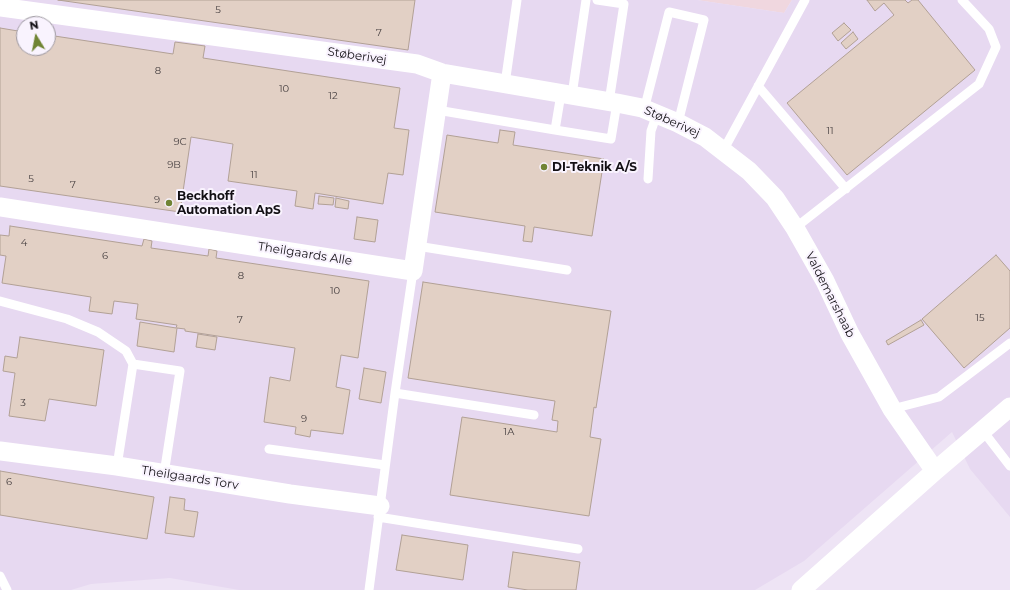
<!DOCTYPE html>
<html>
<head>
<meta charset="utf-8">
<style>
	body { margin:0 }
	#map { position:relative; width:1010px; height:590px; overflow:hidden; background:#eee4f5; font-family:Montserrat,sans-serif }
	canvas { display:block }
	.north { position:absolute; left:16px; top:16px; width:40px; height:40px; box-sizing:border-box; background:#f9f3fe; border:1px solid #9d98a0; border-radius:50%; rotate:350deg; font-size:11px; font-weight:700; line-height:16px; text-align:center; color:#120f14 }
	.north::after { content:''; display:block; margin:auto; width:14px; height:18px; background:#708434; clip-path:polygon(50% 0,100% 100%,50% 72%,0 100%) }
</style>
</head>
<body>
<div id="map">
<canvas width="1010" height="590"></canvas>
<div class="north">N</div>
</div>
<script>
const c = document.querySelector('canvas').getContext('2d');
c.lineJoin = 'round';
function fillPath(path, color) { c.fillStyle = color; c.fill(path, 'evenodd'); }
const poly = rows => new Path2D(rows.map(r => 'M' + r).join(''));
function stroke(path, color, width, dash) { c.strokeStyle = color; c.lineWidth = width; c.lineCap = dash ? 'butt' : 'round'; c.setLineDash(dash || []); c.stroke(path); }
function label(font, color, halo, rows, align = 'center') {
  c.font = font + ' Montserrat,sans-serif'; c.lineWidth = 4; c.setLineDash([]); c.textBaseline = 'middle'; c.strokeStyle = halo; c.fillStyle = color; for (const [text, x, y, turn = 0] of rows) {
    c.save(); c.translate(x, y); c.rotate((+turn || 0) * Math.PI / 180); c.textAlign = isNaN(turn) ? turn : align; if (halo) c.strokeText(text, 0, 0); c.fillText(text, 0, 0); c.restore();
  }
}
fillPath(poly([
	[697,0,792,0,784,13]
]), '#f0d7df');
fillPath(poly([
	[0,0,697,0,784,13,792,0,1010,0,1010,517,970,469,952,432,804,561,755,590,239,590,170,578,91,584,71,590,0,590],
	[24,24,48,24,48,48,24,48]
]), '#e7d9f1');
const building = poly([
	[58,0,415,0,408,50,58,0],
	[867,0,905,0,908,3,912,0,918,0,975,70,847,175,787,103,894,15,884,3,875,11,867,0],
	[844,23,851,30,838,41,832,33,844,23],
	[0,28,24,32,24,48,48,48,48,35,173,54,175,42,205,46,203,58,400,88,394,128,409,130,403,175,388,173,383,204,315,193,313,209,295,206,297,191,228,181,233,144,191,137,180,212,0,186,0,28],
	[853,32,858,39,846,49,841,43,853,32],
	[500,130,515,132,513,145,604,159,592,236,534,227,532,242,523,241,525,226,435,212,447,135,498,143,500,130],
	[319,196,334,198,333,205,318,204,319,196],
	[336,198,349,201,348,209,335,207,336,198],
	[357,217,378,220,375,242,354,239,357,217],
	[10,226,142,246,144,239,152,241,151,248,208,256,209,249,217,251,216,258,369,281,358,358,341,355,336,387,350,390,343,434,311,430,310,437,295,434,296,427,264,422,270,377,290,381,295,348,185,331,185,329,177,328,174,352,137,346,140,322,176,328,177,325,136,319,138,304,114,301,112,314,89,311,91,297,2,283,6,256,0,255,0,235,9,236,10,226],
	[996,255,1010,271,1010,328,964,368,922,319,996,255],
	[423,282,611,311,596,408,594,407,590,437,601,439,589,516,450,495,462,417,557,432,558,421,552,420,555,401,408,378,423,282],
	[921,320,924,325,888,345,886,341,921,320],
	[198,334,217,337,215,350,196,347,198,334],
	[20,337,104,350,96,406,49,399,45,421,9,416,15,373,3,371,5,356,17,358,20,337],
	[364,368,386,372,381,403,359,399,364,368],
	[0,471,154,497,147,539,0,515,0,471],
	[170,497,185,499,184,510,198,512,194,537,165,533,170,497],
	[402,535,468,545,463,580,396,570,402,535],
	[513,552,580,562,576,590,528,590,508,587,513,552]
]);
fillPath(building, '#e2d0c5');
stroke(building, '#b2a196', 1);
stroke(poly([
	[597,0,624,4,609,102],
	[505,84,517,0],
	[758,86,846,189],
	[561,94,555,130,611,139,617,103],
	[572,95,586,0],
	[437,110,555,130],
	[644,110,669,12,704,20,678,123],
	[723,151,805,0],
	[648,179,651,131,657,114],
	[795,228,979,84,996,47,989,29,962,0],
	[417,246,567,270],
	[0,301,67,319,98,332,126,351,133,364,117,466],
	[133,364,180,371,164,474],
	[395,393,534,415],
	[892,409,939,397,1010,343],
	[983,431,1010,466],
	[269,449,385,465],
	[378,517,578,549],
	[0,576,7,590],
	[369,590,395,393,413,271]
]), '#fff', 9);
stroke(poly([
	[0,7,417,64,442,73,617,103,642,108,678,123,705,137,749,171,775,198,795,228,825,281,850,334,892,409,935,471],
	[0,207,413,271,442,73],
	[0,451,117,466,290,494,380,506],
	[801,590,935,471,1010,407]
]), '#fff', 19);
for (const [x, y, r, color] of [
	[544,167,4,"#708434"],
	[169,203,4,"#708434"]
]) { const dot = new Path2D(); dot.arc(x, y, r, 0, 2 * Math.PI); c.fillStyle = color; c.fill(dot); stroke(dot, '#f9f3fe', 1.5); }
label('10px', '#463f40', null, [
	["5",218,10],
	["7",379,33],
	["8",158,71],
	["10",284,89],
	["12",333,96],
	["11",830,131],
	["9C",180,142],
	["9B",174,165],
	["11",254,175],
	["5",31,179],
	["7",73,185],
	["9",157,200],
	["4",24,243],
	["6",105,256],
	["8",241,276],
	["10",335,291],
	["15",980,318],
	["7",240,320],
	["3",23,403],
	["9",304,419],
	["1A",509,432],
	["6",9,482]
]);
label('12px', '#120f14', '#f9f3fe', [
	["Støberivej",357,56,8],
	["Støberivej",672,122,24],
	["Theilgaards Alle",305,254,9],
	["Valdemarshaab",830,295,63],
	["Theilgaards Torv",190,478,9]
]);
label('bold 12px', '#120f14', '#f9f3fe', [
	["DI-Teknik A/S",552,167],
	["Beckhoff",177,196],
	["Automation ApS",177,210]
], 'left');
</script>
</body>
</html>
